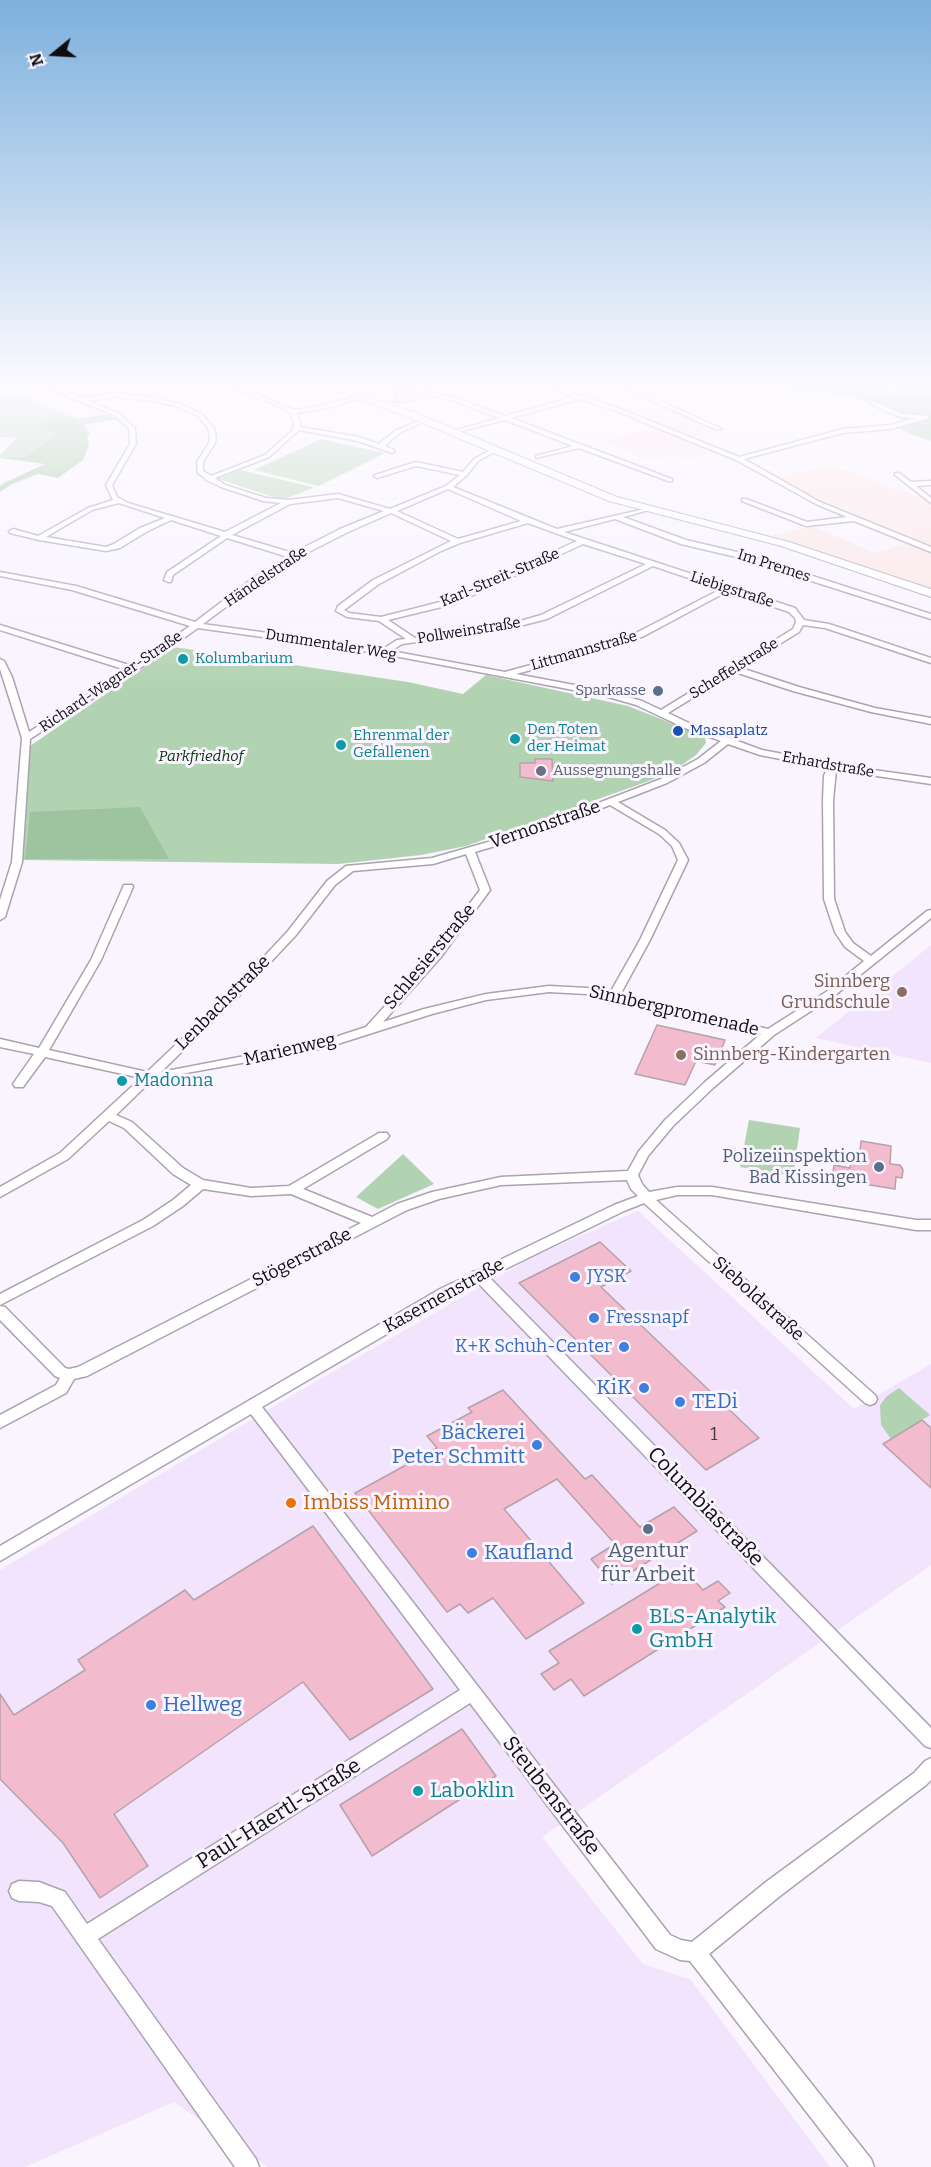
<!DOCTYPE html>
<html>
<head>
<meta charset="utf-8">
<style>
	body { margin:0 }
	#map { position:relative; width:931px; height:2167px; overflow:hidden; background:#f9f4fe; font-family:Bitter,serif }
	canvas { display:block }
	.north { position:absolute; left:24px; top:24px; width:60px; height:60px; -webkit-text-stroke:4px #f9f4fe; paint-order:stroke; rotate:252deg; font-size:16px; font-weight:700; line-height:24px; text-align:center; color:#0f0c11 }
	.north::after { content:''; display:block; margin:auto; width:21px; height:27px; background:#0f0c11; clip-path:polygon(50% 0,100% 100%,50% 72%,0 100%) }
</style>
</head>
<body>
<div id="map">
<canvas width="931" height="2167"></canvas>
<div class="north">N</div>
</div>
<script>
const c = document.querySelector('canvas').getContext('2d');
c.lineJoin = 'round';
function fillPath(path, color) { c.fillStyle = color; c.fill(path, 'evenodd'); }
const poly = rows => new Path2D(rows.map(r => 'M' + r).join(''));
function stroke(path, color, width, dash) { c.strokeStyle = color; c.lineWidth = width; c.lineCap = dash ? 'butt' : 'round'; c.setLineDash(dash || []); c.stroke(path); }
function label(font, color, halo, rows, align = 'center') {
  c.font = font + ' Bitter,serif'; c.lineWidth = 6; c.setLineDash([]); c.textBaseline = 'middle'; c.strokeStyle = halo; c.fillStyle = color; for (const [text, x, y, turn = 0] of rows) {
    c.save(); c.translate(x, y); c.rotate((+turn || 0) * Math.PI / 180); c.textAlign = isNaN(turn) ? turn : align; if (halo) c.strokeText(text, 0, 0); c.fillText(text, 0, 0); c.restore();
  }
}
fillPath(poly([
	[931,945,931,1063,816,1038],
	[638,1211,854,1409,931,1364,931,1565,542,1837,643,1964,691,1980,830,2167,268,2167,174,2102,25,2167,0,2167,0,1570,313,1383,534,1256]
]), '#f2e4fc');
fillPath(poly([
	[659,406,720,430,686,439,715,452,687,459,675,454,649,460,602,441,659,425,632,413],
	[834,466,931,502,931,590,773,536,812,526,875,553,917,540,806,493,776,476]
]), '#fce6e6');
fillPath(poly([
	[11,391,70,416,45,420,37,430,58,432,27,456,0,458,0,455,17,438,0,437,0,400],
	[321,439,385,453,319,486,254,470],
	[240,470,312,487,313,488,282,500,219,479],
	[174,647,408,682,463,694,486,675,628,706,699,734,705,738,706,743,696,755,676,769,649,781,466,846,421,855,338,864,23,860,30,746],
	[749,1120,800,1128,793,1176,740,1167],
	[403,1154,434,1184,378,1209,356,1197],
	[899,1388,930,1415,891,1439,881,1425,880,1405,887,1396]
]), '#b2d3b2');
fillPath(poly([
	[768,381,884,381,884,393,900,393,901,381,931,381,931,441,912,435,899,428,902,419,853,396,787,389],
	[108,414,117,419,84,425,90,433,87,436,89,446,83,460,58,478,38,474,12,484,0,492,0,486,4,483,45,464,0,458,27,456,57,433,36,430,46,420,70,416,77,419],
	[140,807,169,859,25,859,30,812]
]), '#9dc49e');
const building = poly([
	[402,390,423,397,406,403,393,402,396,391,402,390],
	[535,759,552,759,553,781,520,777,520,763,535,763,535,759],
	[657,1025,725,1040,715,1065,696,1061,685,1085,635,1074,657,1025],
	[861,1141,891,1146,890,1164,900,1165,903,1170,902,1178,896,1177,895,1189,832,1179,834,1165,850,1168,852,1151,860,1152,861,1141],
	[600,1242,631,1271,601,1287,759,1438,706,1470,519,1283,600,1242],
	[503,1390,585,1479,592,1475,640,1527,674,1507,697,1531,612,1584,591,1559,615,1544,557,1479,504,1509,584,1603,526,1639,493,1598,468,1613,460,1604,447,1612,355,1493,437,1448,427,1436,472,1412,468,1408,503,1390],
	[922,1420,931,1428,931,1488,883,1444,922,1420],
	[313,1526,433,1689,350,1740,303,1682,114,1814,148,1866,100,1898,63,1843,0,1779,0,1694,14,1715,85,1670,78,1660,185,1590,194,1600,313,1526],
	[683,1569,703,1590,718,1581,730,1593,718,1601,725,1607,584,1696,571,1679,554,1690,541,1674,559,1663,549,1651,683,1569],
	[462,1729,496,1776,372,1856,340,1805,462,1729]
]);
fillPath(building, '#f2bbce');
stroke(building, '#b6a2a8', 1.5);
const street = poly([
	[30,381,39,381,81,398,114,393,151,397,180,404,202,414,214,428,216,437,215,443,203,462,203,471,211,476,265,455,293,430,294,422,290,413,281,407,244,392,203,381,215,381,248,390,294,410,324,405,363,395,363,397,327,408,297,413,300,422,300,427,359,437,379,444,395,431,423,419,428,420,399,433,385,446,394,450,394,452,392,453,358,441,299,430,269,457,215,478,225,485,266,498,289,500,338,494,390,509,446,486,460,475,416,466,377,478,374,476,375,475,416,462,463,472,474,459,496,447,499,449,498,450,478,461,467,475,453,487,557,529,649,508,649,510,623,517,686,540,741,553,931,614,931,619,736,557,681,544,615,519,564,532,795,608,804,620,829,624,931,658,931,663,825,628,803,625,799,632,741,668,799,687,875,708,931,718,931,724,871,712,793,691,735,672,668,713,691,724,762,750,852,767,931,778,931,784,836,770,833,800,834,899,845,932,853,943,871,956,927,911,931,910,931,918,834,996,774,1035,713,1088,673,1126,648,1156,638,1175,642,1184,649,1192,677,1187,712,1187,916,1220,931,1220,931,1230,916,1230,712,1195,677,1195,656,1200,875,1395,877,1399,875,1403,870,1405,865,1403,644,1203,624,1211,489,1277,931,1728,931,1748,925,1746,478,1283,450,1297,262,1407,670,1935,681,1940,692,1942,766,1882,914,1773,925,1761,931,1758,931,1780,926,1785,780,1896,709,1954,871,2159,874,2167,849,2167,690,1961,680,1960,656,1949,470,1703,98,1939,256,2159,259,2167,235,2167,52,1906,39,1902,19,1901,12,1898,9,1891,12,1884,19,1881,39,1882,65,1892,87,1924,460,1690,251,1414,0,1561,0,1546,440,1289,472,1274,473,1272,479,1270,614,1205,638,1196,631,1189,627,1180,501,1185,439,1199,407,1210,87,1376,74,1379,66,1393,0,1428,0,1415,56,1385,60,1378,55,1376,0,1320,0,1306,5,1307,65,1368,69,1369,78,1367,361,1223,291,1194,251,1196,203,1189,183,1206,153,1226,0,1305,0,1294,143,1220,173,1200,191,1185,173,1174,124,1128,109,1121,68,1159,0,1197,0,1187,60,1153,141,1078,45,1057,23,1087,15,1087,13,1084,34,1054,0,1047,0,1039,39,1048,91,960,124,885,132,885,133,887,101,960,49,1050,147,1072,230,993,288,931,327,881,346,866,432,858,523,832,661,779,698,759,721,741,685,728,636,705,605,696,384,654,198,628,136,671,30,739,22,862,5,917,0,920,0,900,12,862,22,738,0,669,0,659,4,661,12,677,29,732,126,670,0,630,0,625,132,666,190,626,72,590,0,576,0,572,76,586,195,622,252,579,288,557,227,538,173,575,171,582,168,582,164,580,167,572,221,536,171,520,146,532,120,548,106,551,39,540,10,533,9,531,13,529,38,536,88,508,113,500,106,485,130,444,129,429,114,415,30,381],
	[114,397,151,401,176,406,198,416,208,428,210,437,209,443,197,462,198,473,205,478,206,480,221,487,263,501,281,503,225,532,128,503,117,497,112,485,136,444,135,428,118,413,88,401,114,397],
	[448,489,521,521,458,539,397,511,448,489],
	[338,498,384,511,340,529,293,553,232,535,290,504,338,498],
	[119,503,165,518,140,528,114,544,106,547,46,537,92,510,119,503],
	[391,513,451,541,373,580,338,606,336,611,347,617,379,621,406,639,397,640,383,649,203,624,258,583,297,558,346,533,391,513],
	[528,523,577,541,448,600,381,617,349,613,344,610,379,584,441,551,460,543,528,523],
	[583,544,646,564,541,615,503,626,415,638,388,620,454,604,583,544],
	[653,566,721,589,638,632,593,648,505,672,391,651,402,644,504,630,547,619,653,566],
	[728,591,789,612,795,618,796,622,793,629,661,710,642,701,606,691,516,674,599,652,644,636,728,591],
	[728,744,760,755,827,768,824,776,823,800,824,899,835,932,845,947,864,961,826,992,768,1029,620,995,650,940,688,860,679,843,665,830,618,802,667,783,704,763,728,744],
	[610,805,659,834,672,846,678,860,640,940,610,993,587,988,549,986,486,994,424,1009,383,1022,441,957,490,890,475,852,529,836,610,805],
	[466,854,480,890,433,953,366,1027,323,1041,161,1072,238,997,296,935,335,885,353,871,433,864,466,854],
	[549,992,587,994,761,1034,705,1082,665,1120,639,1151,628,1171,501,1177,432,1192,397,1204,372,1217,303,1189,387,1139,389,1136,387,1133,379,1133,289,1186,251,1188,203,1180,183,1168,132,1122,116,1115,153,1079,325,1048,432,1014,486,1000,549,992],
	[382,381,393,381,458,399,505,416,574,397,529,381,539,381,618,408,739,457,843,429,891,425,915,418,900,417,870,404,872,401,903,414,929,416,929,418,891,429,843,433,744,459,820,502,931,547,931,552,854,521,806,526,742,501,742,499,746,499,807,522,847,517,816,504,736,460,614,410,580,399,511,418,672,479,672,481,668,481,579,448,536,458,536,456,573,446,505,420,454,433,454,431,499,418,454,401,382,381],
	[608,381,617,381,722,429,717,430,608,381],
	[895,473,899,473,911,482,931,481,931,485,916,486,931,498,931,503,895,475,895,473]
]);
const primary = poly([
	[311,381,325,381,416,413,617,497,789,542,931,589,931,597,781,546,609,501,408,417,311,381]
]);
stroke(street, '#aba2b2', 3);
stroke(primary, '#aba2b2', 2);
fillPath(street, '#fff');
fillPath(primary, '#fff');
const sky = c.createLinearGradient(0, 0, 0, 685);
sky.addColorStop(0, '#7db0dd');
sky.addColorStop(0.56, '#fcfaff');
sky.addColorStop(1, '#fcfaff00');
c.fillStyle = sky;
c.fillRect(0, 0, 931, 685);
for (const [x, y, r, color] of [
	[183,659,6,"#0f9aa8"],
	[658,691,6,"#5c6f8a"],
	[678,731,6,"#1a4fb4"],
	[515,739,6,"#0f9aa8"],
	[341,745,6,"#0f9aa8"],
	[541,771,6,"#6b7280"],
	[902,992,6,"#8d6e63"],
	[681,1055,6,"#8d6e63"],
	[122,1081,6,"#0f9aa8"],
	[879,1167,6,"#5c6f8a"],
	[575,1277,6,"#3f7fe0"],
	[594,1318,6,"#3f7fe0"],
	[624,1347,6,"#3f7fe0"],
	[644,1388,6,"#3f7fe0"],
	[680,1402,6,"#3f7fe0"],
	[537,1445,6,"#3f7fe0"],
	[291,1503,6,"#e8710a"],
	[648,1529,6,"#5c6f8a"],
	[472,1553,6,"#3f7fe0"],
	[637,1629,6,"#0f9aa8"],
	[151,1705,6,"#3f7fe0"],
	[418,1791,6,"#0f9aa8"]
]) { const dot = new Path2D(); dot.arc(x, y, r, 0, 2 * Math.PI); c.fillStyle = color; c.fill(dot); stroke(dot, '#f9f4fe', 2); }
label('15px', '#0f0c11', '#f9f4fe', [
	["Im Premes",774,566,18],
	["Händelstraße",266,577,-34],
	["Karl-Streit-Straße",500,578,-23],
	["Liebigstraße",732,590,18],
	["Pollweinstraße",469,631,-9],
	["Dummentaler Weg",331,645,9],
	["Littmannstraße",584,651,-16],
	["Scheffelstraße",734,669,-32],
	["Richard-Wagner-Straße",111,682,-34],
	["Erhardstraße",828,765,10]
]);
label('15px', '#0d838f', '#f9f4fe', [
	["Kolumbarium",195,659],
	["Den Toten",527,730],
	["der Heimat",527,747],
	["Ehrenmal der",353,736],
	["Gefallenen",353,753]
], 'left');
label('15px', '#4e5e75', '#f9f4fe', [
	["Sparkasse",646,691]
], 'right');
label('15px', '#164399', '#f9f4fe', [
	["Massaplatz",690,731]
], 'left');
label('italic 15px', '#07330e', '#f9f4fe', [
	["Parkfriedhof",201,757]
]);
label('15px', '#5b616d', '#f9f4fe', [
	["Aussegnungshalle",553,771]
], 'left');
label('18px', '#0f0c11', '#f9f4fe', [
	["Vernonstraße",545,825,-19],
	["Schlesierstraße",430,957,-50],
	["Lenbachstraße",223,1003,-45],
	["Sinnbergpromenade",674,1011,13],
	["Marienweg",290,1050,-13],
	["Stögerstraße",302,1258,-27],
	["Kasernenstraße",444,1296,-29],
	["Sieboldstraße",758,1299,42]
]);
label('18px', '#785e54', '#f9f4fe', [
	["Sinnberg",890,982],
	["Grundschule",890,1003],
	["Sinnberg-Kindergarten",693,1055,"left"]
], 'right');
label('18px', '#0d838f', '#f9f4fe', [
	["Madonna",134,1081]
], 'left');
label('18px', '#4e5e75', '#f9f4fe', [
	["Polizeiinspektion",867,1157],
	["Bad Kissingen",867,1178]
], 'right');
label('18px', '#366cbe', '#f9f4fe', [
	["JYSK",587,1277],
	["Fressnapf",606,1318],
	["K+K Schuh-Center",612,1347,"right"]
], 'left');
label('18px', '#483840', null, [
	["1",714,1435]
]);
label('21px', '#366cbe', '#f9f4fe', [
	["KiK",632,1388,"right"],
	["TEDi",692,1402],
	["Bäckerei",525,1433,"right"],
	["Peter Schmitt",525,1457,"right"],
	["Kaufland",484,1553],
	["Hellweg",163,1705]
], 'left');
label('21px', '#c56008', '#f9f4fe', [
	["Imbiss Mimino",303,1503]
], 'left');
label('21px', '#0f0c11', '#f9f4fe', [
	["Columbiastraße",705,1507,46],
	["Steubenstraße",551,1796,52],
	["Paul-Haertl-Straße",279,1814,-32]
]);
label('21px', '#4e5e75', '#f9f4fe', [
	["Agentur",648,1551],
	["für Arbeit",648,1575]
]);
label('21px', '#0d838f', '#f9f4fe', [
	["BLS-Analytik",649,1617],
	["GmbH",649,1641],
	["Laboklin",430,1791]
], 'left');
</script>
</body>
</html>
